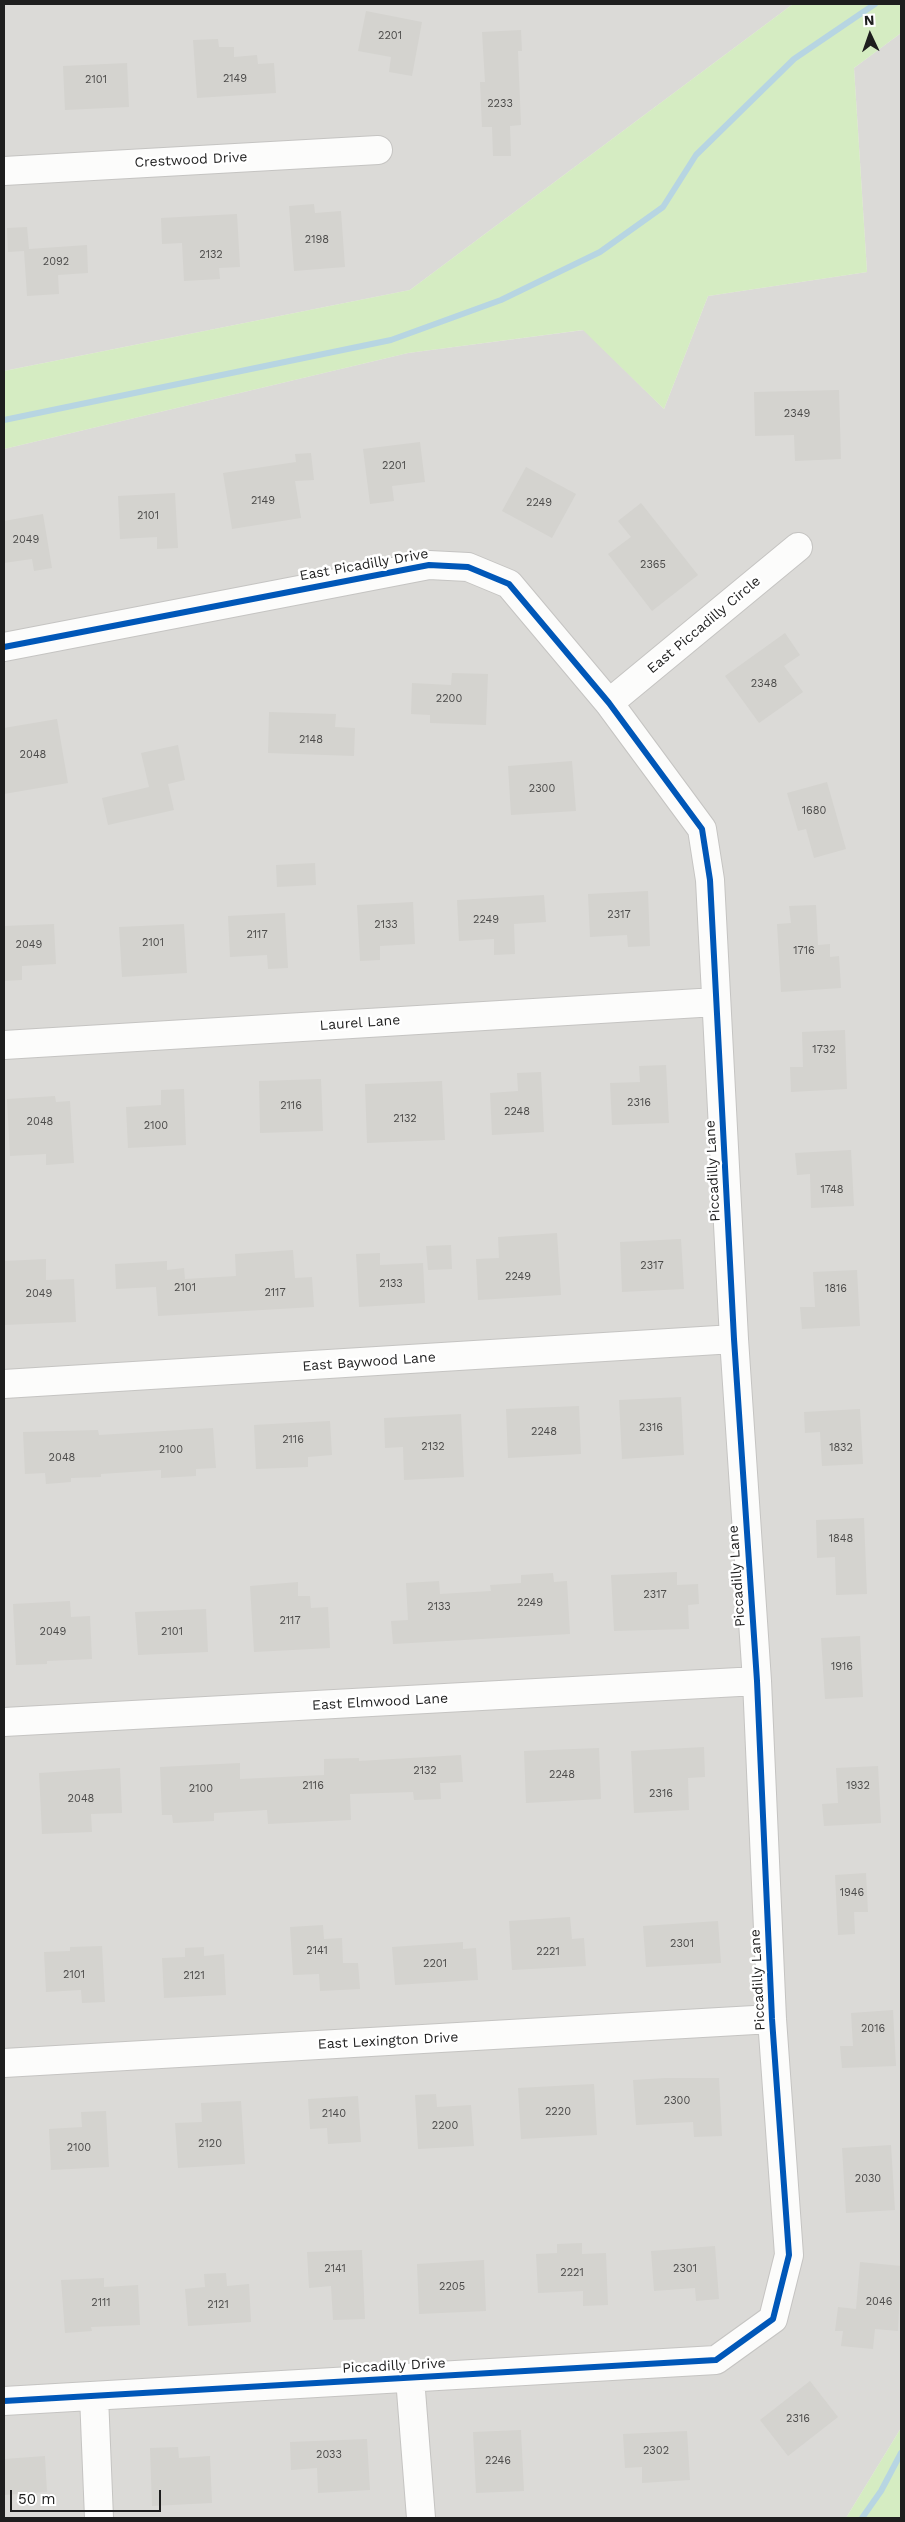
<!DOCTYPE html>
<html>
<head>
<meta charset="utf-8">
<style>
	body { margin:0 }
	#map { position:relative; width:905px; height:2522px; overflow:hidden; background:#ecebe6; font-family:"Work Sans",sans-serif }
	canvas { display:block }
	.frame { position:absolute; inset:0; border:5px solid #1e1e1e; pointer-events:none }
	.north { position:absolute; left:845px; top:10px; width:50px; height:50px; -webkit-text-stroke:4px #fff; paint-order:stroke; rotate:357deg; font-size:14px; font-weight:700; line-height:20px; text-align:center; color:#1e1e1e }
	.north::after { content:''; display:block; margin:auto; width:18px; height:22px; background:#1e1e1e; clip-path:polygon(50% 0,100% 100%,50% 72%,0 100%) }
	.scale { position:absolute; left:10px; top:2490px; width:151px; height:22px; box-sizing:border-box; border:2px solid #1e1e1e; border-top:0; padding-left:6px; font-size:15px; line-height:18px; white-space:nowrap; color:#1e1e1e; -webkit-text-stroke:4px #fff; paint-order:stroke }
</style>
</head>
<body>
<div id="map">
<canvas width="905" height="2522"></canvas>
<div class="frame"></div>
<div class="north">N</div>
<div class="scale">50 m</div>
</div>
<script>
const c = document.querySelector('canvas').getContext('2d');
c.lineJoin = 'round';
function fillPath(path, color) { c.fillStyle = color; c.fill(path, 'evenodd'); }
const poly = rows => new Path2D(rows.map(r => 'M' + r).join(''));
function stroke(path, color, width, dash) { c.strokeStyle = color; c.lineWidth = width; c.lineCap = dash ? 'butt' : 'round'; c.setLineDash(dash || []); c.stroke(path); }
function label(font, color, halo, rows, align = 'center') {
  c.font = font + ' "Work Sans",sans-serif'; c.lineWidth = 5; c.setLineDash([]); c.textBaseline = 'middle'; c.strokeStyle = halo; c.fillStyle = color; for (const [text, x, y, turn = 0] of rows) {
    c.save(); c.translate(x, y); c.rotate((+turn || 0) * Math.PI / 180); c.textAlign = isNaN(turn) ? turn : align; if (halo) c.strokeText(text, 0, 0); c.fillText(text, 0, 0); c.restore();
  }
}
fillPath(poly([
	[4,4,793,4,410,290,4,371],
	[901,33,901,2428,846,2518,4,2518,4,449,408,353,584,330,664,409,708,296,867,272,854,68]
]), '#dbdad7');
fillPath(poly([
	[793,4,901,4,901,33,854,68,867,272,708,296,664,409,583,330,408,353,4,449,4,371,410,290],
	[901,2428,901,2518,846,2518]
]), '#d5ecc2');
stroke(poly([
	[4,420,391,340,501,300,600,252,663,207,696,155,794,59,875,4],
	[862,2518,881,2491,901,2453]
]), '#b7d5e2', 6);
fillPath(poly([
	[366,11,422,22,412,76,389,72,391,57,358,51],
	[521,30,522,51,518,51,521,125,510,126,511,156,493,156,492,127,482,127,480,82,485,82,482,32],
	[218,39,219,47,234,47,234,57,257,55,258,64,274,63,276,93,197,98,193,40],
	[127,63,129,107,65,110,63,66],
	[314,204,315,213,341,211,345,267,294,271,289,206],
	[237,214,240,267,219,268,220,279,184,281,182,243,162,244,161,218],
	[27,227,29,249,87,245,88,273,58,275,59,294,27,296,24,251,8,252,7,228],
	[839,390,841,459,795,461,794,435,755,436,754,392],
	[420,442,425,482,392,486,394,501,370,504,363,449],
	[311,453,314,480,295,481,301,518,232,529,223,473,296,462,295,454],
	[526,467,576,494,552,538,502,511],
	[175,493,178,548,157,549,157,537,120,539,118,496],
	[641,503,698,575,652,611,608,554,631,537,618,521],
	[43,514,52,568,34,571,32,559,4,563,4,521],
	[785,633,800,655,784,666,803,692,759,723,725,676],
	[452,673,488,674,486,725,430,723,430,715,411,714,412,683,451,685],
	[269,712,336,714,335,727,355,728,354,756,268,753],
	[57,719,68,783,4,794,4,728],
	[178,745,185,780,168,784,174,810,108,825,102,798,149,787,141,753],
	[572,761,576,811,511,815,508,766],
	[827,782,846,849,814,858,806,829,798,831,787,793],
	[315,863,316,885,277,887,276,865],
	[648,891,650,946,628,947,627,935,590,937,588,894],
	[544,895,546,922,514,924,515,954,494,955,494,939,459,941,457,900],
	[413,902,415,944,380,946,380,960,360,961,357,905],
	[816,905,818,945,830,944,830,957,839,956,841,988,781,992,777,924,791,923,789,906],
	[285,913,288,968,268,969,267,955,230,957,228,916],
	[54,924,56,964,22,966,22,980,4,981,4,926],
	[184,924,187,973,122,977,119,927],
	[845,1030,847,1089,791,1092,790,1067,803,1067,802,1032],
	[666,1065,669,1123,612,1125,610,1083,640,1082,639,1066],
	[541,1072,544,1132,492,1135,490,1093,518,1091,517,1073],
	[321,1079,323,1131,260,1133,259,1081],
	[442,1081,445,1140,367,1143,365,1084],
	[184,1089,186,1145,128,1148,126,1107,161,1105,161,1090],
	[55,1096,56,1102,70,1101,74,1163,46,1165,46,1154,10,1156,7,1099],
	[851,1150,854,1206,811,1208,810,1174,797,1175,795,1153],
	[557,1233,561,1295,478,1300,476,1259,499,1258,498,1237],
	[681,1239,684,1289,622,1292,620,1242],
	[451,1245,452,1269,428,1270,426,1246],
	[293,1250,295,1278,312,1277,314,1307,158,1316,156,1287,116,1289,115,1264,167,1261,167,1270,184,1268,185,1279,236,1276,235,1254],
	[380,1253,380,1265,423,1263,425,1303,359,1307,356,1254],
	[46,1259,46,1280,74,1279,76,1322,4,1325,4,1261],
	[857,1270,860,1326,802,1329,800,1307,815,1307,813,1272],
	[681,1397,684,1455,622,1459,619,1400],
	[579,1406,581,1454,508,1458,506,1409],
	[860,1409,863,1464,822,1466,820,1432,805,1433,804,1412],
	[461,1414,464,1477,404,1480,403,1447,385,1448,384,1418],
	[330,1421,332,1455,308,1457,308,1467,256,1469,254,1425],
	[213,1428,216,1468,196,1469,196,1476,161,1478,161,1470,101,1474,101,1477,71,1478,71,1482,46,1484,45,1473,25,1474,23,1432,98,1430,99,1435],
	[864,1518,867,1594,836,1595,835,1557,817,1558,816,1520],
	[677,1572,677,1585,698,1584,699,1604,688,1605,689,1629,614,1631,611,1575],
	[553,1573,554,1582,567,1581,570,1634,393,1644,391,1621,408,1620,406,1583,439,1581,440,1594,491,1591,490,1585,521,1583,521,1575],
	[298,1582,298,1596,310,1596,311,1608,328,1607,330,1648,254,1652,250,1586],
	[70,1601,71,1617,90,1616,92,1659,47,1661,47,1664,16,1665,13,1604],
	[206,1609,208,1652,138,1655,135,1612],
	[860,1636,863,1697,825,1699,821,1638],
	[704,1747,705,1777,688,1778,689,1810,634,1813,631,1751],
	[599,1748,601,1799,526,1803,524,1751],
	[461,1755,463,1782,440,1783,441,1799,414,1800,413,1792,350,1794,351,1820,268,1824,267,1810,214,1813,214,1821,173,1823,172,1815,162,1815,160,1767,240,1763,240,1779,324,1775,324,1759,359,1758,359,1761],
	[878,1766,881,1823,824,1826,822,1804,838,1803,836,1768],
	[120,1768,122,1813,91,1814,92,1832,42,1834,39,1773],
	[866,1873,868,1912,854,1912,855,1934,838,1935,835,1875],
	[570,1917,572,1939,584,1938,586,1966,512,1970,509,1921],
	[718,1921,721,1963,646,1967,643,1926],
	[323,1925,324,1939,342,1938,343,1963,358,1963,360,1989,320,1991,319,1974,293,1975,290,1927],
	[463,1942,463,1949,476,1948,478,1980,395,1985,392,1947],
	[102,1946,105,2002,82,2003,81,1990,46,1992,44,1952,70,1951,70,1947],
	[204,1947,204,1956,224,1954,226,1995,164,1998,162,1958,185,1957,185,1948],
	[893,2010,896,2066,842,2068,840,2046,853,2046,851,2013],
	[665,2078,719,2078,722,2136,694,2137,693,2122,636,2125,633,2080],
	[594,2084,597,2135,521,2139,518,2088],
	[436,2094,437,2107,471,2105,474,2146,418,2149,415,2095],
	[358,2096,361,2142,328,2144,327,2128,310,2129,308,2099],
	[241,2101,245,2164,178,2168,175,2123,202,2122,201,2103],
	[106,2111,109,2167,51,2170,49,2129,82,2127,81,2112],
	[891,2145,895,2210,846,2213,842,2148],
	[582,2243,582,2254,606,2253,608,2305,583,2306,583,2291,538,2293,536,2254,557,2253,557,2244],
	[715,2246,719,2299,696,2301,695,2288,654,2291,651,2251],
	[362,2250,365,2319,333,2320,331,2286,309,2288,307,2252],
	[484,2260,486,2311,419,2314,417,2264],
	[860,2262,901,2266,898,2331,875,2329,873,2349,841,2346,843,2331,835,2331,838,2307,856,2309],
	[226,2273,227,2286,249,2284,251,2322,188,2326,185,2289,205,2287,204,2274],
	[104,2278,104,2287,138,2285,140,2325,91,2327,92,2331,65,2333,61,2280],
	[810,2381,838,2417,788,2456,760,2420],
	[521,2430,524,2491,476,2493,473,2432],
	[687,2431,690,2480,642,2483,642,2467,625,2468,623,2434],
	[367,2439,370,2490,318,2493,317,2468,291,2470,290,2442],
	[178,2447,179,2458,210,2456,212,2503,152,2506,150,2448],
	[45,2456,47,2492,4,2495,4,2459]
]), '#d4d3cf');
const minor = poly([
	[4,171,378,150],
	[4,647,429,565,468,567,509,584,609,703,702,829,710,880,734,1339,757,1681,772,2019,789,2255,773,2319,716,2360,4,2401],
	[609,703,798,547],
	[4,1045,716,1002],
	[4,1384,734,1339],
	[4,1722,757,1681],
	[4,2063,772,2019],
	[410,2378,421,2518],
	[94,2396,99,2518]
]);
stroke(minor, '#c5c4c2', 30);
stroke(minor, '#fcfcfb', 28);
stroke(poly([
	[4,647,429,565,468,567,509,584,609,703,702,829,710,880,734,1339,757,1681,772,2019,789,2255,773,2319,716,2360,4,2401]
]), '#0057b8', 6);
label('11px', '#4c4b4a', null, [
	["2201",390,36],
	["2149",235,79],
	["2101",96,80],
	["2233",500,104],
	["2198",317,240],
	["2132",211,255],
	["2092",56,262],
	["2349",797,414],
	["2201",394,466],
	["2149",263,501],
	["2249",539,503],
	["2101",148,516],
	["2049",26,540],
	["2365",653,565],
	["2348",764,684],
	["2200",449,699],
	["2148",311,740],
	["2048",33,755],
	["2300",542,789],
	["1680",814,811],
	["2317",619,915],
	["2249",486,920],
	["2133",386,925],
	["2117",257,935],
	["2101",153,943],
	["2049",29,945],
	["1716",804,951],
	["1732",824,1050],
	["2316",639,1103],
	["2116",291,1106],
	["2248",517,1112],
	["2132",405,1119],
	["2048",40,1122],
	["2100",156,1126],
	["1748",832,1190],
	["2317",652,1266],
	["2249",518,1277],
	["2133",391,1284],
	["2101",185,1288],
	["1816",836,1289],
	["2117",275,1293],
	["2049",39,1294],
	["2316",651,1428],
	["2248",544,1432],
	["2116",293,1440],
	["2132",433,1447],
	["1832",841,1448],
	["2100",171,1450],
	["2048",62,1458],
	["1848",841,1539],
	["2317",655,1595],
	["2249",530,1603],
	["2133",439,1607],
	["2117",290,1621],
	["2049",53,1632],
	["2101",172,1632],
	["1916",842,1667],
	["2132",425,1771],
	["2248",562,1775],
	["2116",313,1786],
	["1932",858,1786],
	["2100",201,1789],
	["2316",661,1794],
	["2048",81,1799],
	["1946",852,1893],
	["2301",682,1944],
	["2141",317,1951],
	["2221",548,1952],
	["2201",435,1964],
	["2101",74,1975],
	["2121",194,1976],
	["2016",873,2029],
	["2300",677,2101],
	["2220",558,2112],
	["2140",334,2114],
	["2200",445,2126],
	["2120",210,2144],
	["2100",79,2148],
	["2030",868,2179],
	["2141",335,2269],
	["2301",685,2269],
	["2221",572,2273],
	["2205",452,2287],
	["2046",879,2302],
	["2111",101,2303],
	["2121",218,2305],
	["2316",798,2419],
	["2302",656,2451],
	["2033",329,2455],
	["2246",498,2461]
]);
label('14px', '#1e1e1e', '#fff', [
	["Crestwood Drive",191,160,-3],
	["East Picadilly Drive",364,565,-10],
	["East Piccadilly Circle",704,625,-40],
	["Laurel Lane",360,1023,-4],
	["Piccadilly Lane",713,1171,-93],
	["East Baywood Lane",369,1362,-4],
	["Piccadilly Lane",737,1576,-94],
	["East Elmwood Lane",380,1702,-3],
	["Piccadilly Lane",758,1980,-93],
	["East Lexington Drive",388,2041,-3],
	["Piccadilly Drive",394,2366,-3]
]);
</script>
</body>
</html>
